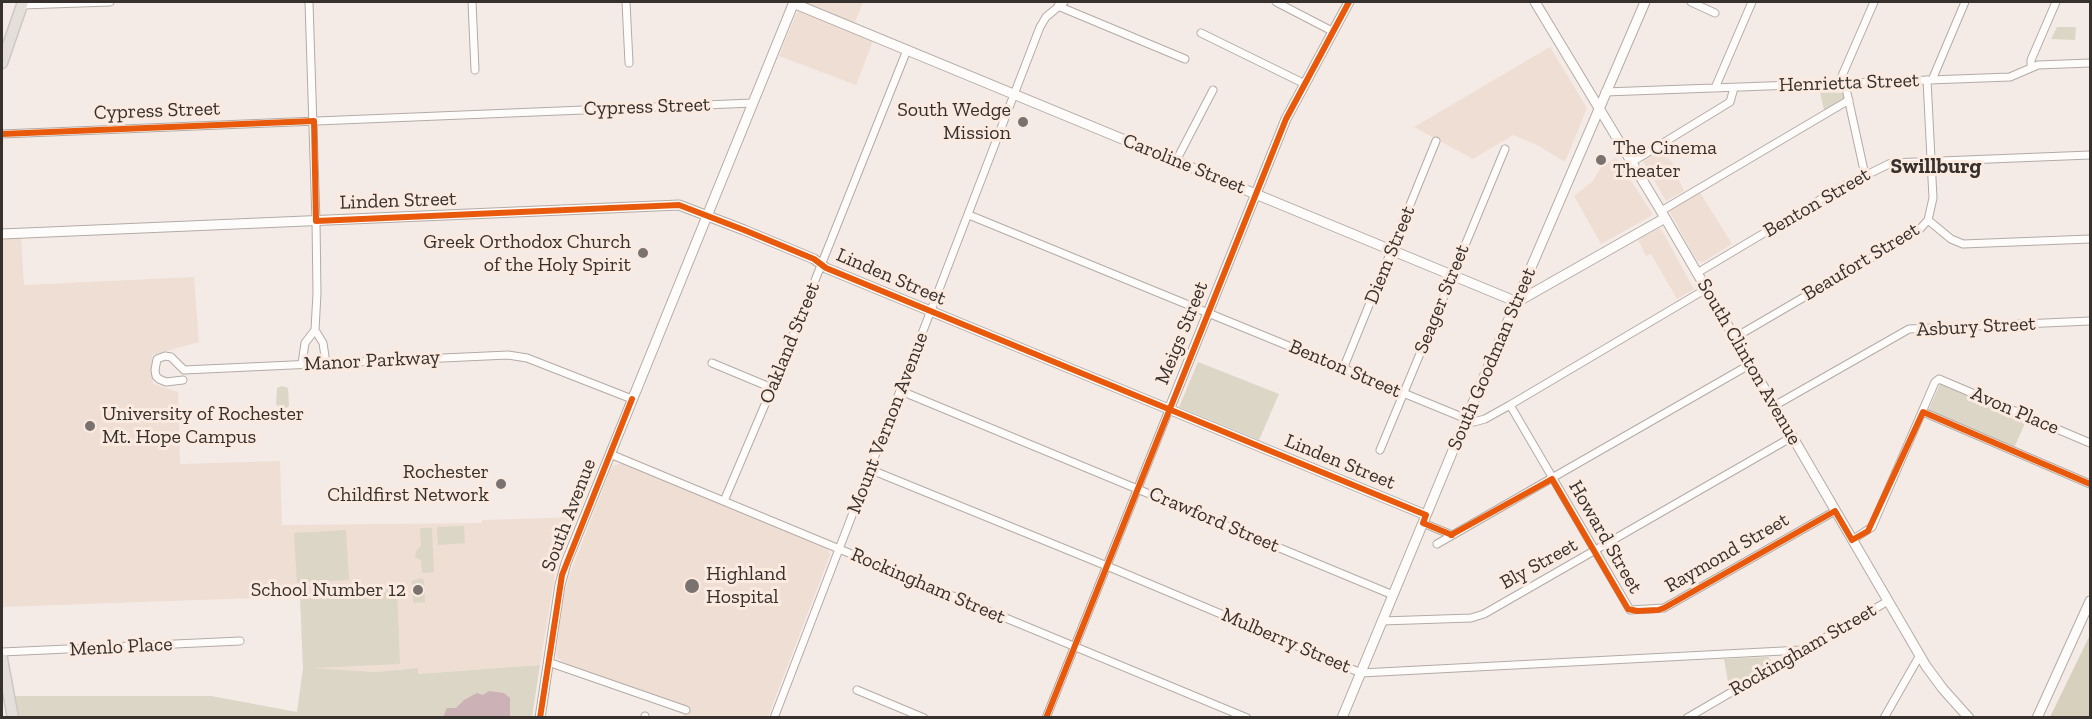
<!DOCTYPE html>
<html>
<head>
<meta charset="utf-8">
<style>
	body { margin:0 }
	#map { position:relative; width:2092px; height:719px; overflow:hidden; background:#f5ebe6; font-family:"Zilla Slab",serif }
	canvas { display:block }
	.frame { position:absolute; inset:0; border:3px solid #37312d; pointer-events:none }
</style>
</head>
<body>
<div id="map">
<canvas width="2092" height="719"></canvas>
<div class="frame"></div>
</div>
<script>
const c = document.querySelector('canvas').getContext('2d');
c.lineJoin = 'round';
function fillPath(path, color) { c.fillStyle = color; c.fill(path, 'evenodd'); }
const poly = rows => new Path2D(rows.map(r => 'M' + r).join(''));
function stroke(path, color, width, dash) { c.strokeStyle = color; c.lineWidth = width; c.lineCap = dash ? 'butt' : 'round'; c.setLineDash(dash || []); c.stroke(path); }
function label(font, color, halo, rows, align = 'center') {
  c.font = font + ' "Zilla Slab",serif'; c.lineWidth = 6; c.setLineDash([]); c.textBaseline = 'middle'; c.strokeStyle = halo; c.fillStyle = color; for (const [text, x, y, turn = 0] of rows) {
    c.save(); c.translate(x, y); c.rotate((+turn || 0) * Math.PI / 180); c.textAlign = isNaN(turn) ? turn : align; if (halo) c.strokeText(text, 0, 0); c.fillText(text, 0, 0); c.restore();
  }
}
fillPath(poly([
	[801,2,863,2,851,32,873,41,856,85,779,56],
	[1550,47,1587,108,1565,162,1537,145,1513,135,1473,159,1414,127],
	[1660,146,1667,159,1669,158,1677,169,1682,177,1679,180,1684,191,1666,201,1641,158],
	[1616,158,1652,213,1651,216,1601,244,1574,196,1593,181,1601,167],
	[1698,189,1732,244,1703,262,1697,261,1668,209],
	[1658,229,1661,229,1694,289,1677,299,1651,254,1646,256,1638,240],
	[21,236,24,285,194,277,199,342,152,355,153,384,178,392,180,464,280,461,282,525,481,523,482,520,577,517,555,574,540,665,418,674,417,668,376,672,303,668,300,599,284,597,2,607,2,237],
	[622,463,828,549,830,555,768,717,683,717,686,708,637,689,595,676,566,664,557,658,556,654,564,596,569,576,612,466]
]), '#efded4');
fillPath(poly([
	[2057,27,2076,27,2075,40,2051,39],
	[1820,92,1844,93,1845,99,1824,110],
	[1198,362,1279,394,1259,440,1179,407],
	[1940,384,2026,421,2014,448,1928,411],
	[282,386,288,388,289,406,285,409,279,408,276,404,277,388],
	[464,526,465,543,438,545,437,527],
	[420,528,432,528,434,572,422,573,421,560,415,557,416,551,421,546],
	[346,530,349,580,297,583,294,533],
	[420,578,424,580,425,602,413,603,412,581],
	[397,589,400,664,312,668,376,672,418,668,418,674,540,665,532,717,18,718,15,696,211,696,297,712,303,668,300,593],
	[1768,657,1771,660,1770,664,1729,688,1724,659]
]), '#dcd6c6');
fillPath(poly([
	[2090,635,2090,717,2050,717]
]), '#d7d0bd');
fillPath(poly([
	[489,691,504,693,510,698,510,717,443,717,447,708,456,708,464,700,477,693,483,695]
]), '#ccb2b6');
const street = poly([
	[309,2,316,221,317,293,315,330],
	[472,2,475,70],
	[626,2,629,63],
	[1276,2,1332,31],
	[1691,2,1715,13],
	[22,5,110,2],
	[1058,6,1185,59],
	[1201,33,1305,84],
	[2031,68,2031,60,2056,2],
	[1932,80,1965,2],
	[1845,84,1865,175],
	[1838,85,1874,2],
	[1715,88,1752,2],
	[1605,92,2010,77,2038,65,2090,63],
	[2,134,753,103],
	[1176,161,1213,90],
	[1632,162,1730,102,1734,88],
	[1661,211,1849,100],
	[969,215,1474,422,1485,419,1510,405,1706,289],
	[1928,220,1951,239,1963,244,2090,239],
	[1697,273,1838,189,1891,163,2090,155],
	[1734,338,1919,230,1928,220,1933,198,1927,80],
	[712,363,772,388],
	[302,364,305,343,315,330,323,343,326,363],
	[1343,369,1436,141],
	[183,380,166,382,159,379,156,376,155,370,157,359,165,356,171,357,184,370,508,355,527,358,632,399],
	[901,391,1393,595],
	[1510,405,1630,610,1664,608,1835,511],
	[1774,406,1909,329,2090,321],
	[1923,412,2090,484],
	[1380,450,1505,149],
	[610,454,1247,718],
	[869,469,1107,566,1361,673,1802,650],
	[724,501,772,388,907,50],
	[1423,523,1452,535],
	[1852,540,1872,527,1935,382,1939,379,2090,443],
	[1437,544,1749,365],
	[1382,621,1471,618,1484,614,1792,437],
	[2,652,240,641],
	[548,662,686,710],
	[857,690,924,718],
	[645,718,645,716],
	[774,718,1040,27,1046,17,1064,2],
	[1046,718,1169,410],
	[1687,718,1888,601],
	[1884,718,1920,655]
]);
const secondary = poly([
	[1535,2,1661,211,1926,666,1943,689,1969,718],
	[793,3,1517,302,1665,218],
	[2,234,679,205,744,230,814,259,826,268,1426,515],
	[1169,410,1286,119,1349,2],
	[540,718,560,585,566,563,794,2],
	[1342,718,1466,419,1645,2],
	[2037,718,2090,601]
]);
const primary = poly([
	[2,63,23,2],
	[2,659,13,718]
]);
stroke(street, '#b2aba6', 9);
stroke(secondary, '#b2aba6', 11);
stroke(primary, '#cbc7c4', 13);
stroke(street, '#fefcfb', 7);
stroke(secondary, '#fefcfb', 9);
stroke(primary, '#e4dfd9', 10);
stroke(poly([
	[2,134,314,121,316,221,679,205,744,230,814,259,826,268,1426,515,1423,523,1452,535],
	[1451,535,1552,479,1628,609,1637,611,1658,610,1664,608,1835,511,1852,540,1868,531,1923,412,2090,484],
	[540,718,562,575,632,399],
	[1046,718,1286,119,1349,2]
]), '#e8590c', 6);
for (const [x, y, r, color] of [
	[1023,122,6,"#7a726e"],
	[1601,160,6,"#7a726e"],
	[643,253,6,"#7a726e"],
	[90,426,6,"#7a726e"],
	[501,484,6,"#7a726e"],
	[692,586,8,"#7a726e"],
	[418,590,6,"#7a726e"]
]) { const dot = new Path2D(); dot.arc(x, y, r, 0, 2 * Math.PI); c.fillStyle = color; c.fill(dot); stroke(dot, '#fbeae0', 2); }
label('20px', '#37312d', '#fbeae0', [
	["Henrietta Street",1849,83,-2],
	["Cypress Street",647,107,-2],
	["Cypress Street",157,111,-2],
	["Caroline Street",1184,164,22],
	["Linden Street",398,201,-2],
	["Benton Street",1817,203,-30],
	["Diem Street",1390,255,-68],
	["Beaufort Street",1861,262,-31],
	["Linden Street",891,277,23],
	["Seager Street",1442,299,-68],
	["Asbury Street",1976,327,-3],
	["Meigs Street",1182,333,-68],
	["Oakland Street",790,343,-68],
	["South Goodman Street",1492,359,-67],
	["Manor Parkway",372,361,-3],
	["South Clinton Avenue",1749,362,60],
	["Benton Street",1345,369,23],
	["Avon Place",2015,411,23],
	["Mount Vernon Avenue",888,423,-69],
	["Linden Street",1340,462,22],
	["South Avenue",569,515,-69],
	["Crawford Street",1214,520,23],
	["Howard Street",1605,537,60],
	["Raymond Street",1727,553,-30],
	["Bly Street",1539,564,-29],
	["Rockingham Street",928,586,23],
	["Mulberry Street",1286,641,23],
	["Menlo Place",121,647,-3],
	["Rockingham Street",1803,650,-30]
]);
label('20px', '#37312d', '#fbeae0', [
	["South Wedge",1011,110],
	["Mission",1011,133],
	["The Cinema",1613,148,"left"],
	["Theater",1613,171,"left"],
	["Greek Orthodox Church",631,242],
	["of the Holy Spirit",631,265],
	["University of Rochester",102,414,"left"],
	["Mt. Hope Campus",102,437,"left"],
	["Rochester",489,472],
	["Childfirst Network",489,495],
	["Highland",706,574,"left"],
	["Hospital",706,597,"left"],
	["School Number 12",406,590]
], 'right');
label('bold 21px', '#37312d', '#fbeae0', [
	["Swillburg",1936,167]
]);
</script>
</body>
</html>
